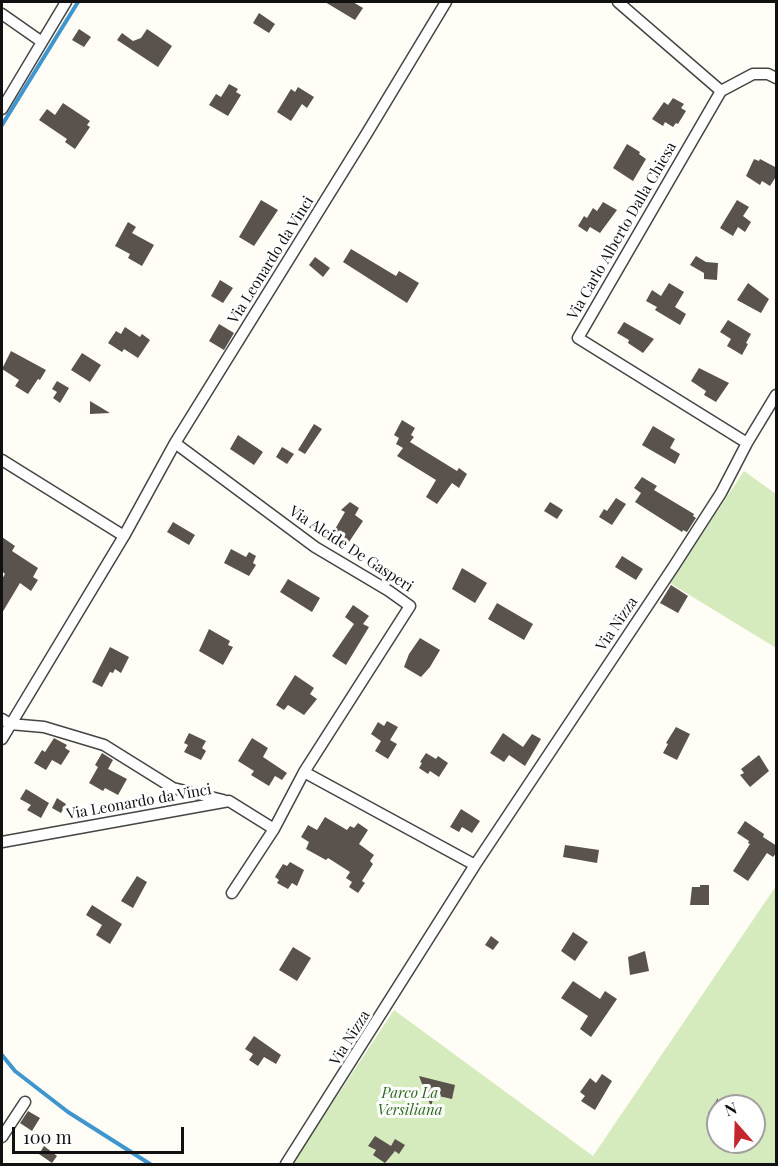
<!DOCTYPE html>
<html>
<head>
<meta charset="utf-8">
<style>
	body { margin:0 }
	#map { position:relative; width:778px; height:1166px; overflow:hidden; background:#fffdf5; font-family:"Playfair Display",serif }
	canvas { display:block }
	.frame { position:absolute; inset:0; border:3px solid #111; pointer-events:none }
	.north { position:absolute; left:706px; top:1094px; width:60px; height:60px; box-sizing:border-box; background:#fff; border:2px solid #a0a0a0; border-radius:50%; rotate:340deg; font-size:16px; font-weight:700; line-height:24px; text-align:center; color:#111 }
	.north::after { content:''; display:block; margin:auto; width:21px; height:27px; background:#c4262e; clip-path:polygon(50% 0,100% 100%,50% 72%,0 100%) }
	.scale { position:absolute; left:12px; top:1127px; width:172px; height:27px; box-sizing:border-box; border:3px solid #111; border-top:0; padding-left:8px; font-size:18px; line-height:21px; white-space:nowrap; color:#111; -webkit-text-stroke:4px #fff; paint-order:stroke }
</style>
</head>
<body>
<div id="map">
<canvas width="778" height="1166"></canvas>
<div class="frame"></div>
<div class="north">N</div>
<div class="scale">100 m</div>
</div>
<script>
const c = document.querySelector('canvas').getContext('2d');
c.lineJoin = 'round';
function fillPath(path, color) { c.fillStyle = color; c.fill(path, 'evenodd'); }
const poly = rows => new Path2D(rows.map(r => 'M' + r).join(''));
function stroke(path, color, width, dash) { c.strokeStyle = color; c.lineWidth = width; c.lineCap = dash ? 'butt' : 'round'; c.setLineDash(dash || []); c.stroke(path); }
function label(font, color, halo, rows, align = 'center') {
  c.font = font + ' "Playfair Display",serif'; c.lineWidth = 6; c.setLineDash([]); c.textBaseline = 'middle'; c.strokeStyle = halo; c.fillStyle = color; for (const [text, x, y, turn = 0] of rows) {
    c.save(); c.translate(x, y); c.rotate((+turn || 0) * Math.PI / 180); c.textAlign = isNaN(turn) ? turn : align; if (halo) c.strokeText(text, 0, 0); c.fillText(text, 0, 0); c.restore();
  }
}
fillPath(poly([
	[744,471,776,494,776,648,670,583],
	[776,886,776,1164,292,1164,394,1010,593,1156],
	[718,1106,754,1106,754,1142,718,1142]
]), '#d5ebbd');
stroke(poly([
	[2,125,78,2],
	[2,1055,15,1071,68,1112,150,1164]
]), '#3f96cf', 4);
fillPath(poly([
	[325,2,353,2,363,8,355,20],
	[259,13,275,24,269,33,253,23],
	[79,29,91,37,84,47,72,40],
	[147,29,172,46,158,67,117,40,122,33,133,41,141,38],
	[229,84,238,89,236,92,241,95,228,116,209,105,216,94,221,97],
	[298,87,314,97,307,108,302,104,291,121,277,112,291,89,295,92],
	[673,98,684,104,681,108,686,111,678,124,676,123,673,127,665,122,663,126,652,119,664,102,668,105],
	[63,103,90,121,87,125,90,127,75,149,65,142,67,139,39,120,47,109,55,115],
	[627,144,640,152,639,154,646,159,633,181,613,168],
	[754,159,759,161,760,159,777,168,777,175,770,186,762,181,760,185,746,176],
	[261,200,278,210,254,246,239,237],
	[737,200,749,207,743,216,751,222,745,232,738,227,733,236,720,228],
	[603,202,617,210,600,233,590,227,587,232,578,226,584,216,587,218,593,208,597,211],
	[128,222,136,227,132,233,154,245,142,266,128,258,130,254,115,246],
	[351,249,396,276,399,271,419,283,407,303,343,262],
	[696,256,706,262,718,263,717,280,704,279,704,273,690,265],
	[315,257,330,268,323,277,309,265],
	[220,280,233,288,223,303,211,296],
	[669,283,684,292,675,307,686,314,680,325,655,310,657,307,646,301,652,290,661,296],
	[748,283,769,299,761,313,737,300],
	[728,320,751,334,746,343,748,344,742,355,727,346,731,339,720,332],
	[624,322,654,339,643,353,628,343,629,340,617,333],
	[219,324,234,333,224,350,209,341],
	[125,327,140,337,142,334,150,340,138,358,124,349,122,352,108,343,116,331,121,334],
	[11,351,46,370,40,380,38,379,28,394,15,386,19,380,2,369],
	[82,353,101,365,90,382,71,370],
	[699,368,729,383,716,402,704,395,706,391,691,381],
	[57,381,69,388,60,403,53,398,57,392,52,389],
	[90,401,110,413,90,414],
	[402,420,415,428,411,435,414,437,410,442,457,471,459,468,467,474,459,488,452,483,437,504,426,497,436,480,397,456,403,448,396,444,399,438,394,435],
	[314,424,322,429,305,454,298,450],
	[653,426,675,439,670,448,680,454,675,464,642,445],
	[238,435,263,452,254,465,230,449],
	[282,447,294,454,287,464,276,457],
	[642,477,657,486,654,490,694,514,693,516,696,518,687,532,683,530,682,532,635,502,641,493,634,488],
	[616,498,626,504,612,525,599,517,604,509,607,511],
	[350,502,359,508,355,515,363,521,347,545,331,536,345,512,341,510],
	[550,502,563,510,557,519,544,511],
	[173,522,195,535,189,545,167,532],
	[2,537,15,546,12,551,38,568,33,577,38,580,31,591,20,583,2,613,2,579,5,574,2,571],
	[231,549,246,557,249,552,256,556,253,563,256,565,249,576,224,563],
	[622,556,643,569,636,580,615,567],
	[462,568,487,583,475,603,452,589],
	[288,579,320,598,312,612,280,592],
	[671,585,688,596,678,613,660,603],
	[497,603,533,624,524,640,488,619],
	[353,605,369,616,363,624,369,627,346,665,332,656,354,624,345,617],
	[209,629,230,641,228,645,233,647,223,665,199,651],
	[420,638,440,650,430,667,421,677,404,667,409,654],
	[110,647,129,657,121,673,115,669,113,673,110,672,102,687,92,682],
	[295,675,314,688,310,694,317,699,304,715,288,705,284,710,276,705],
	[387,721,398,727,390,740,397,744,388,759,375,751,381,741,371,734,378,722,384,726],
	[676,727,690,734,677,760,663,753,668,744,666,743],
	[189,733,206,741,202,748,206,751,201,760,184,752,188,745,184,743],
	[503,733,523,747,532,734,541,739,525,766,509,755,504,762,490,753],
	[54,738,67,745,65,748,70,751,61,765,52,760,46,770,34,763,42,750,45,752],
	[252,738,268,748,263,757,287,773,282,780,275,776,269,786,251,775,254,771,238,761],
	[102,753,113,760,108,769,127,779,118,795,105,788,103,791,89,783,98,767,95,765],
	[426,753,436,759,438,756,448,763,439,777,430,771,428,774,419,768,422,763,420,762],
	[759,755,769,771,750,787,740,775,744,773,741,769],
	[26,789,49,803,41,818,27,810,31,805,20,799],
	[57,798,66,804,61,813,52,808],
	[461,809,480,821,472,833,462,827,459,832,450,827],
	[325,817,347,830,350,826,354,828,358,823,368,830,359,844,374,855,370,861,373,864,362,881,365,883,358,893,349,887,352,882,346,878,350,872,328,858,326,860,306,849,309,842,301,837,308,825,317,830],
	[745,821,764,834,763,837,777,846,777,852,773,857,767,853,748,881,733,871,750,844,748,843,749,841,737,833],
	[565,845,599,850,597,863,563,857],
	[290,862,304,870,297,886,292,883,288,889,277,883,279,880,275,877,283,864,287,866],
	[137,876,147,882,133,908,121,901],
	[700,885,709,885,709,905,690,905,692,887,700,887],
	[92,905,122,924,110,944,96,935,102,925,86,915],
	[573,932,588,942,575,961,561,951],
	[491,936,499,942,493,950,485,945],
	[293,947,311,958,297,981,279,970],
	[645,951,649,971,630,975,628,957],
	[573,981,600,999,605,991,617,999,591,1037,580,1029,588,1016,561,998],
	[254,1036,281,1055,276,1064,264,1057,258,1066,249,1060,253,1054,245,1049],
	[602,1074,612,1081,595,1110,581,1101,585,1096,580,1092,590,1078,596,1083],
	[419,1076,455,1085,452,1099,434,1095,431,1107],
	[718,1098,718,1120,708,1113],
	[28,1111,40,1118,32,1131,20,1123],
	[375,1136,391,1146,395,1139,405,1145,399,1154,395,1151,385,1163,373,1155,376,1150,368,1146],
	[44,1146,57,1156,52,1163,39,1154]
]), '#5a524d');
const street = poly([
	[618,2,721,91,753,74,768,74,776,78],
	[2,14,42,42],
	[721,91,578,338,747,443],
	[2,109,66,2],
	[175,443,315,547,389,591,410,606,304,772,274,829,232,893],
	[2,460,124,536],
	[2,719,10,724,44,727,104,745,173,788,223,800],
	[2,739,124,536,175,443,367,133,446,2],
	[2,842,229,801,274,829],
	[475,865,674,566,721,493,747,443,776,395],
	[2,1137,25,1102],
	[286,1164,475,865,304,772]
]);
stroke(street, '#444', 13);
stroke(street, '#fff', 10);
label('15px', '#111', '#fff', [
	["Via Carlo Alberto Dalla Chiesa",622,231,-60],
	["Via Leonardo da Vinci",271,260,-58],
	["Via Alcide De Gasperi",351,549,33],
	["Via Nizza",617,624,-56],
	["Via Leonardo da Vinci",139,802,-10],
	["Via Nizza",350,1038,-58]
]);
label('italic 15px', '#2f6b1f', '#fff', [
	["Parco La",410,1093],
	["Versiliana",410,1110]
]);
</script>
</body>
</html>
